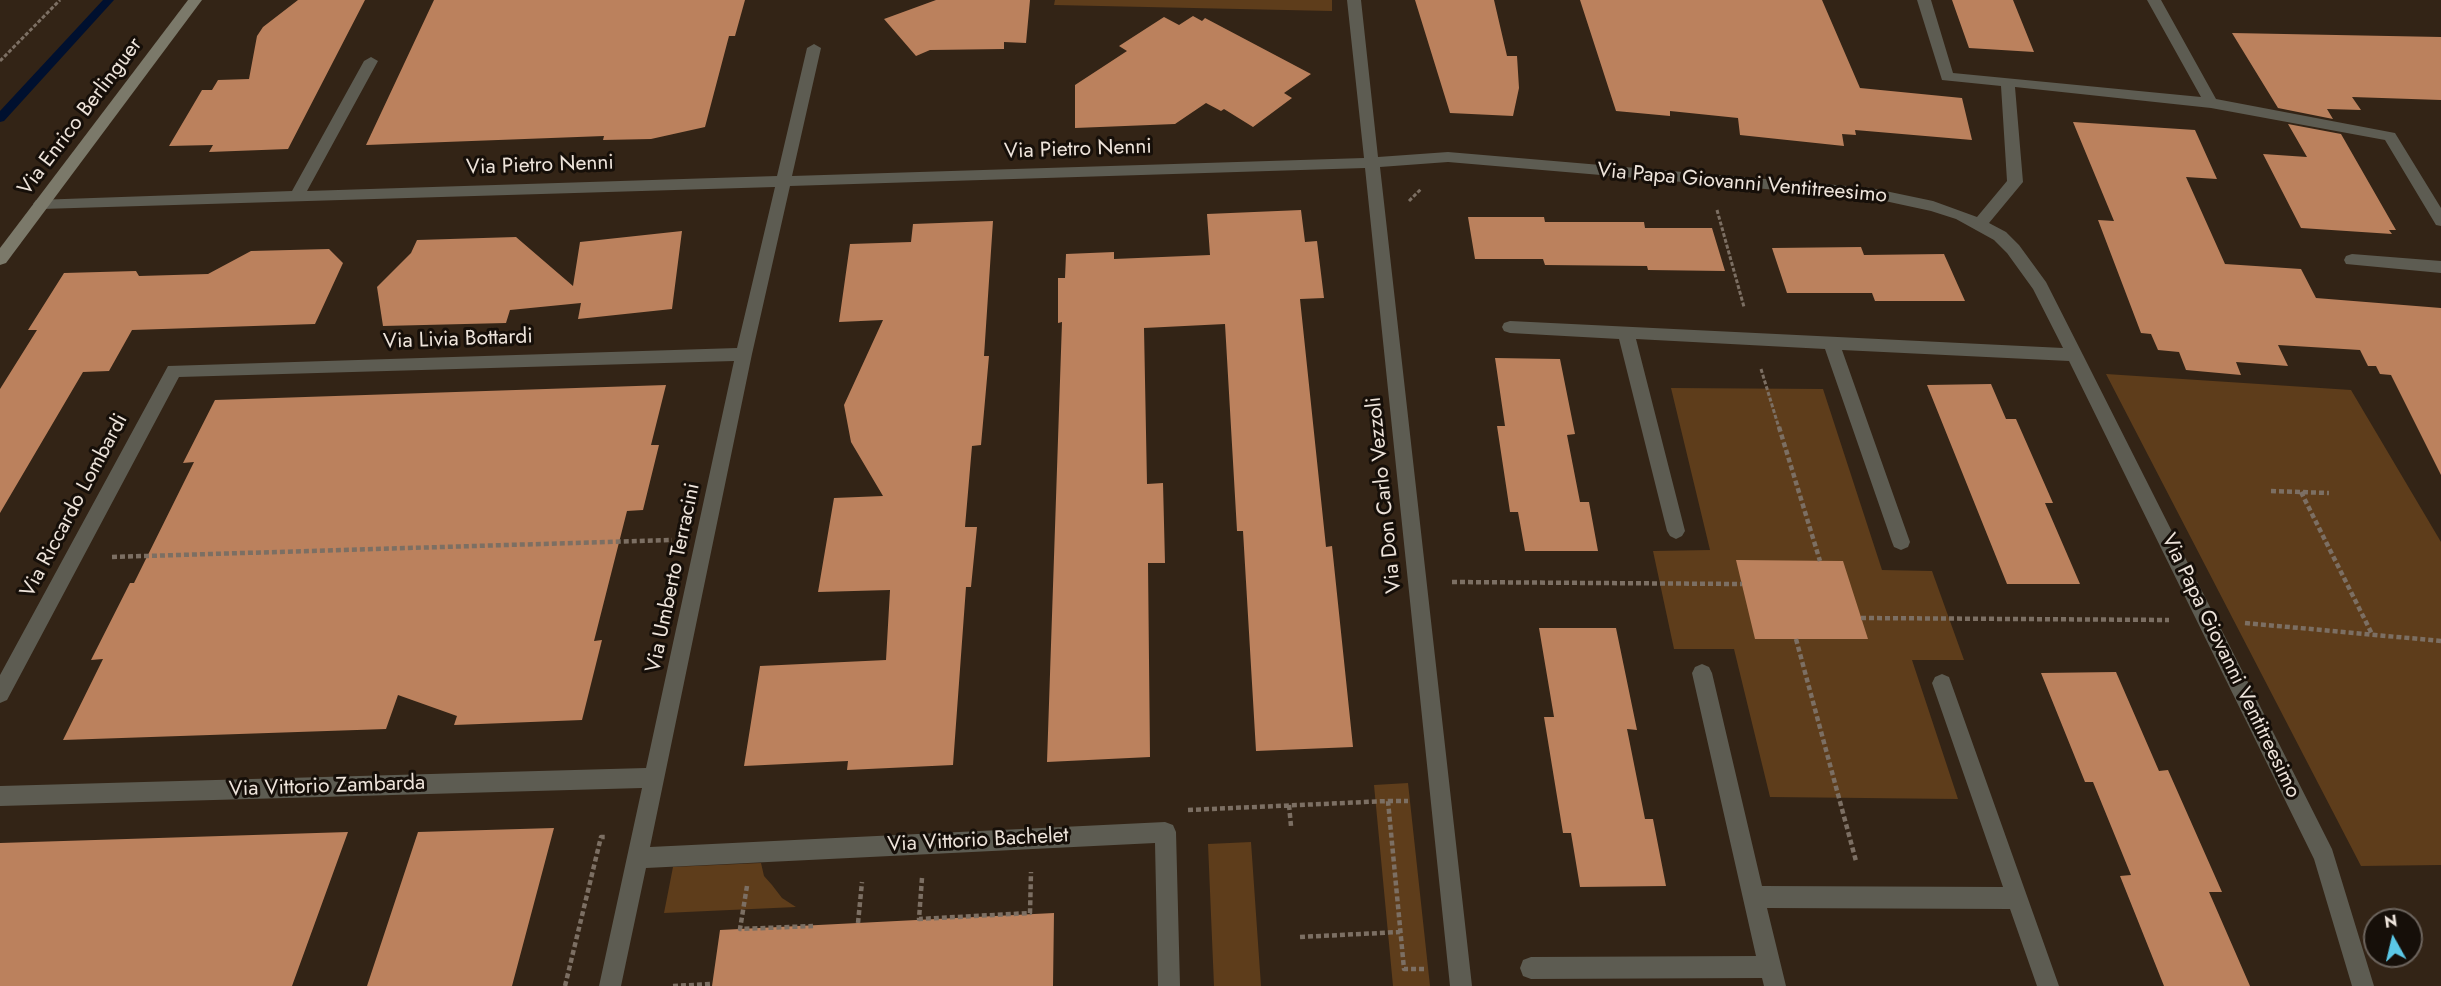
<!DOCTYPE html>
<html>
<head>
<meta charset="utf-8">
<style>
	body { margin:0 }
	#map { position:relative; width:2441px; height:986px; overflow:hidden; background:#332416; font-family:Jost,sans-serif }
	canvas { display:block }
	.north { position:absolute; left:2363px; top:908px; width:60px; height:60px; box-sizing:border-box; background:#160f09; border:2px solid #6c645d; border-radius:50%; rotate:352deg; font-size:16px; font-weight:700; line-height:24px; text-align:center; color:#eee4db }
	.north::after { content:''; display:block; margin:auto; width:21px; height:27px; background:#5bc8e7; clip-path:polygon(50% 0,100% 100%,50% 72%,0 100%) }
</style>
</head>
<body>
<div id="map">
<canvas width="2441" height="986"></canvas>
<div class="north">N</div>
</div>
<script>
const c = document.querySelector('canvas').getContext('2d');
c.lineJoin = 'round';
function fillPath(path, color) { c.fillStyle = color; c.fill(path, 'evenodd'); }
const poly = rows => new Path2D(rows.map(r => 'M' + r).join(''));
function stroke(path, color, width, dash) { c.strokeStyle = color; c.lineWidth = width; c.lineCap = dash ? 'butt' : 'round'; c.setLineDash(dash || []); c.stroke(path); }
function label(font, color, halo, rows, align = 'center') {
  c.font = font + ' Jost,sans-serif'; c.lineWidth = 6; c.setLineDash([]); c.textBaseline = 'middle'; c.strokeStyle = halo; c.fillStyle = color; for (const [text, x, y, turn = 0] of rows) {
    c.save(); c.translate(x, y); c.rotate((+turn || 0) * Math.PI / 180); c.textAlign = isNaN(turn) ? turn : align; if (halo) c.strokeText(text, 0, 0); c.fillText(text, 0, 0); c.restore();
  }
}
fillPath(poly([
	[1055,0,1332,0,1332,11,1054,5],
	[2106,374,2351,390,2441,542,2441,865,2361,866],
	[1671,388,1823,389,1882,570,1932,571,1964,660,1912,660,1958,799,1770,797,1734,649,1674,649,1653,551,1710,550],
	[1408,783,1430,986,1393,986,1374,785],
	[1251,842,1261,986,1214,986,1208,844],
	[761,863,764,876,772,885,782,898,796,907,664,913,673,867]
]), '#5e3d1b');
fillPath(poly([
	[103,0,114,0,4,121,0,122,0,111,103,0]
]), '#00102f');
fillPath(poly([
	[298,0,365,0,288,149,209,152,213,145,169,146,202,90,212,90,218,80,249,79,257,36,263,27],
	[434,0,745,0,735,36,729,36,705,127,651,139,603,140,604,136,366,145],
	[936,0,1030,0,1026,43,1004,42,1004,49,930,50,916,56,884,19],
	[1415,0,1494,0,1507,56,1517,56,1519,88,1513,116,1450,113],
	[1580,0,1822,0,1860,88,1962,98,1972,140,1855,130,1856,135,1842,134,1844,146,1740,135,1738,118,1670,111,1670,116,1616,111],
	[1952,0,2013,0,2034,52,1969,48],
	[1193,16,1202,21,1205,18,1311,74,1284,93,1292,98,1253,127,1224,109,1221,111,1206,103,1175,124,1075,128,1075,85,1127,51,1119,46,1164,17,1179,25],
	[2232,33,2441,37,2441,100,2352,97,2361,110,2327,109,2333,119,2278,108],
	[2073,122,2195,130,2217,179,2186,177,2225,264,2301,269,2316,298,2441,308,2441,475,2391,375,2380,374,2376,366,2368,366,2360,350,2278,345,2288,366,2236,362,2241,375,2186,370,2179,352,2158,350,2151,334,2141,333,2098,220,2114,221],
	[2288,124,2341,134,2396,230,2389,230,2392,234,2301,228,2263,154,2307,157],
	[1301,210,1305,242,1317,241,1324,298,1300,299,1326,547,1332,546,1353,747,1256,751,1243,531,1237,531,1225,324,1144,328,1147,484,1163,483,1165,563,1148,563,1150,757,1047,762,1062,322,1058,323,1058,278,1065,278,1066,254,1114,252,1114,259,1210,255,1207,214],
	[1468,217,1544,217,1545,222,1644,222,1645,228,1712,228,1725,271,1648,270,1647,266,1545,265,1543,259,1475,259],
	[993,221,984,356,989,356,981,445,972,446,965,527,977,527,971,587,966,587,953,765,847,770,848,761,744,766,760,666,886,660,890,590,818,592,834,498,883,496,851,442,844,405,883,320,839,322,850,244,911,242,913,224],
	[682,231,672,309,578,319,581,303,510,310,506,323,383,326,377,287,411,253,417,240,516,237,573,286,580,242],
	[1861,247,1864,255,1944,254,1965,301,1875,301,1872,293,1787,293,1772,248],
	[329,249,343,263,315,324,132,330,109,371,83,372,0,513,0,389,37,330,28,330,64,273,136,271,139,276,208,274,251,251],
	[1495,358,1560,359,1575,434,1567,435,1580,502,1589,502,1598,551,1525,551,1518,512,1510,512,1497,426,1505,426],
	[1991,384,2006,419,2016,419,2053,503,2045,503,2080,584,2007,584,1927,385],
	[666,385,651,445,659,445,643,510,627,511,594,641,602,640,582,720,454,725,457,716,398,695,386,729,63,740,103,659,91,660,130,583,134,583,194,462,183,463,215,400],
	[1736,560,1843,561,1868,639,1755,639],
	[1539,628,1616,628,1637,730,1627,729,1645,819,1653,819,1666,886,1580,887,1571,833,1563,833,1544,717,1554,717],
	[2116,672,2159,771,2168,770,2222,892,2209,892,2250,986,2164,986,2120,876,2131,875,2093,782,2085,782,2041,673],
	[554,828,512,986,367,986,418,832],
	[348,832,292,986,0,986,0,843],
	[1054,913,1053,986,712,986,720,930]
]), '#bb815d');
stroke(poly([
	[0,61,60,0],
	[1409,201,1421,189],
	[1717,210,1744,307],
	[1761,369,1779,428]
]), '#7c6f63', 3, [4, 2]);
stroke(poly([
	[1779,427,1820,561],
	[2271,491,2329,493],
	[2301,492,2372,634],
	[112,557,672,540],
	[1452,582,1742,584],
	[1861,618,2169,620],
	[2245,623,2441,641],
	[1796,639,1856,861],
	[1388,801,1408,801],
	[1289,805,1291,826],
	[1188,810,1388,801,1404,969,1424,969],
	[922,878,919,919,1030,913,1031,872],
	[747,886,740,929,813,926],
	[858,923,862,882],
	[1300,937,1400,932],
	[565,986,601,837,606,837],
	[673,986,712,984]
]), '#7c6f63', 4.5, [5, 3]);
fillPath(poly([
	[1347,0,1361,0,1378,157,1448,152,1871,188,1933,201,1977,217,2007,181,2001,86,1942,80,1917,0,1931,0,1953,73,2201,97,2147,0,2161,0,2216,99,2395,133,2441,208,2441,226,2436,225,2385,140,2211,108,2015,87,2023,182,1989,223,2006,232,2019,245,2046,282,2083,355,2332,849,2374,986,2352,986,2314,859,2069,361,1842,350,1910,542,1908,547,1901,550,1894,547,1892,542,1825,349,1636,339,1685,531,1682,536,1676,539,1670,536,1667,531,1619,339,1510,333,1504,331,1502,327,1504,323,1510,321,2063,348,2033,289,2007,253,1994,240,1956,219,1931,211,1871,198,1448,162,1380,167,1472,986,1450,986,1365,168,790,186,752,354,650,847,1165,822,1173,825,1176,832,1180,986,1158,986,1155,843,646,868,621,986,599,986,642,788,0,806,0,786,646,768,734,361,179,377,7,700,0,703,0,675,168,366,737,348,775,187,41,209,36,208,33,204,36,200,292,191,364,61,371,57,378,61,307,191,777,176,807,48,814,44,821,48,792,176,1364,158,1347,0],
	[2352,254,2441,261,2441,273,2346,264,2344,260,2346,256,2352,254],
	[1702,664,1709,667,1712,673,1762,886,2003,887,1932,683,1935,677,1942,674,1949,677,2059,986,2037,986,2010,909,1767,908,1786,986,1764,986,1762,978,1531,979,1523,976,1520,968,1523,960,1531,957,1756,956,1692,673,1695,667,1702,664]
]), '#5d5c52');
fillPath(poly([
	[188,0,202,0,6,263,0,265,0,248,188,0]
]), '#7b796a');
label('21px', '#eee4db', '#160f09', [
	["Via Enrico Berlinguer",81,117,-53],
	["Via Pietro Nenni",1078,150,-2],
	["Via Pietro Nenni",540,166,-2],
	["Via Papa Giovanni Ventitreesimo",1742,184,5],
	["Via Livia Bottardi",458,340,-2],
	["Via Don Carlo Vezzoli",1385,495,-96],
	["Via Riccardo Lombardi",75,506,-62],
	["Via Umberto Terracini",674,578,-78],
	["Via Papa Giovanni Ventitreesimo",2230,666,64],
	["Via Vittorio Zambarda",327,787,-2],
	["Via Vittorio Bachelet",978,841,-3]
]);
</script>
</body>
</html>
